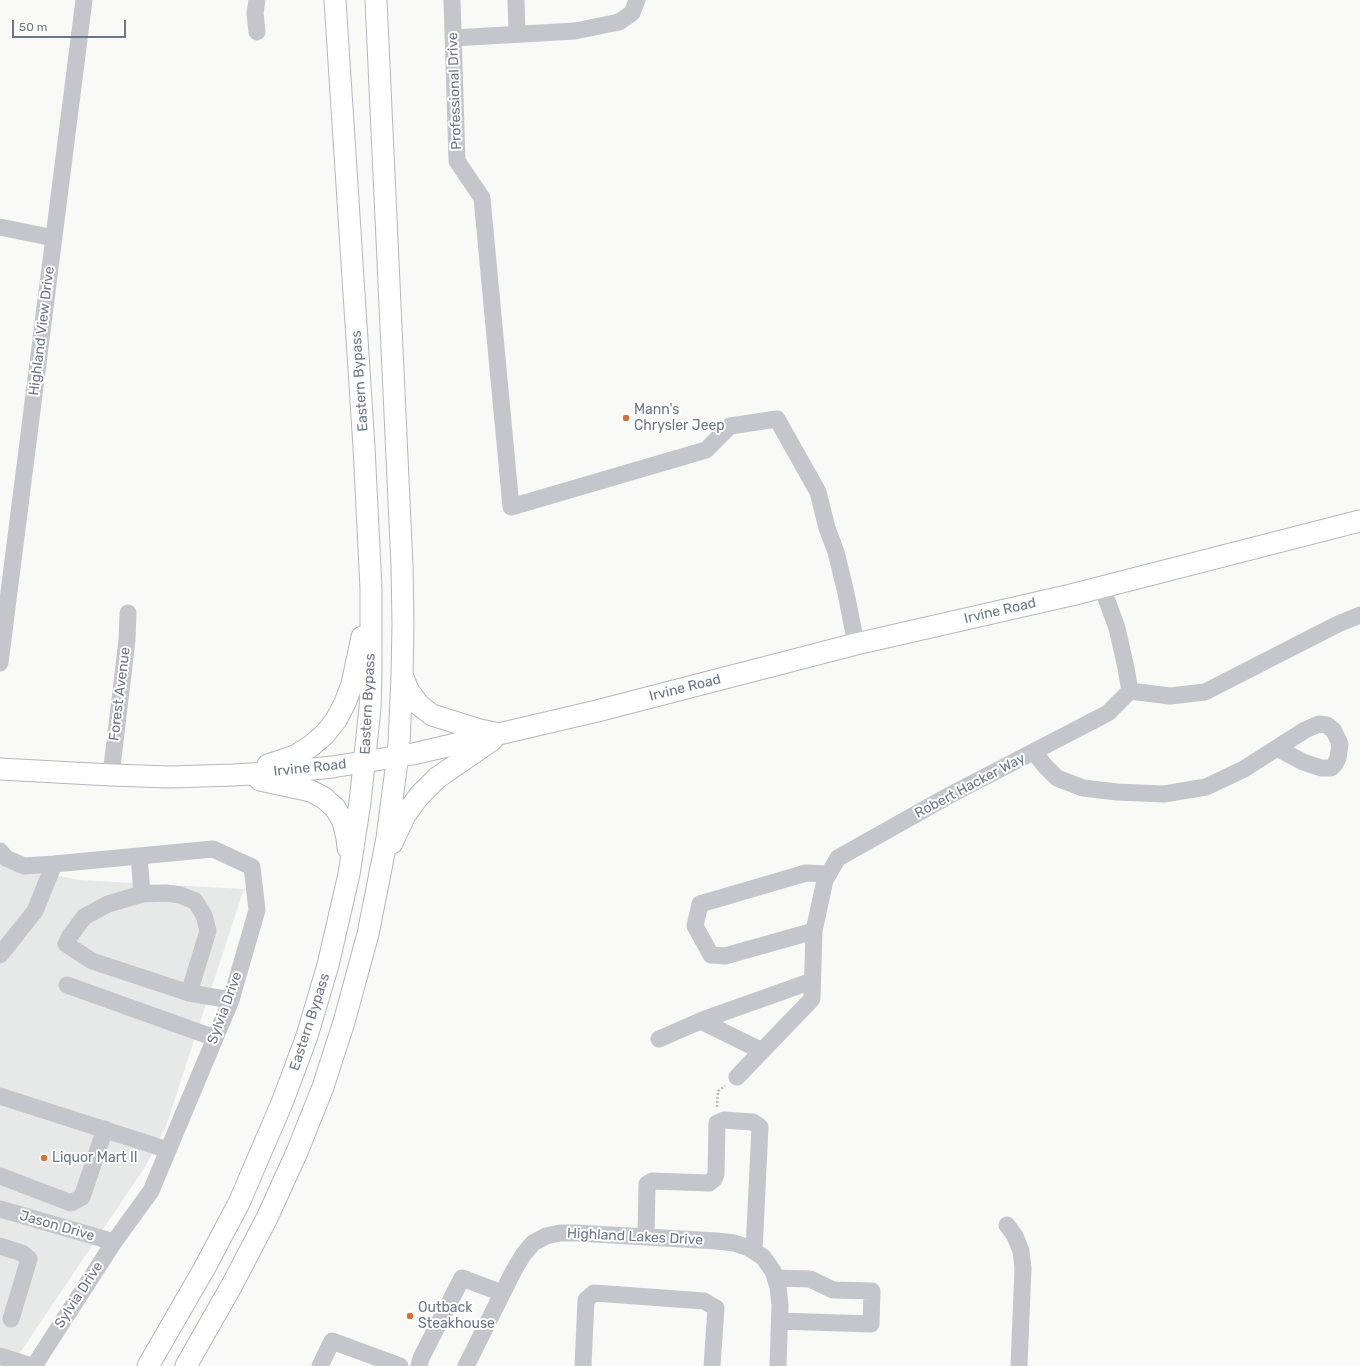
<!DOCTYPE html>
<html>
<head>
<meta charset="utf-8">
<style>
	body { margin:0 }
	#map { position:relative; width:1360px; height:1366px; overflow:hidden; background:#f9f9f7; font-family:Rubik,sans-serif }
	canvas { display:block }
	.scale { position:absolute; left:12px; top:20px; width:114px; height:18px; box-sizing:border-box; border:2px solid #6b7786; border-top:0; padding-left:5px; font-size:12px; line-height:14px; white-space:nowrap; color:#6b7786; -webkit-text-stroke:3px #fff; paint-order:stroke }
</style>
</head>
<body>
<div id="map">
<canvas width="1360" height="1366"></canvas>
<div class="scale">50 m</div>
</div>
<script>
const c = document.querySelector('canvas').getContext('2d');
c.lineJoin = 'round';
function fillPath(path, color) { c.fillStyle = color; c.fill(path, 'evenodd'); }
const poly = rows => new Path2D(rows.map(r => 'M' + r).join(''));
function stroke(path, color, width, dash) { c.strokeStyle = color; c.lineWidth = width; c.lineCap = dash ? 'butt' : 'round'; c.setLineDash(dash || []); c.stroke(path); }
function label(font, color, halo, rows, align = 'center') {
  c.font = font + ' Rubik,sans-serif'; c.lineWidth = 4; c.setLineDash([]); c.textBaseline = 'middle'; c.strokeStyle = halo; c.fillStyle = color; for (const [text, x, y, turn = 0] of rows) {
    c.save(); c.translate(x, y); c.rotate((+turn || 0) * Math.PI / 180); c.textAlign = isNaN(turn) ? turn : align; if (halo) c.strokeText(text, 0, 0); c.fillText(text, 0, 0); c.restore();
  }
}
fillPath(poly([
	[0,864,79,880,244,889,165,1129,145,1167,11,1366,0,1366]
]), '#e7e8e8');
const major = poly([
	[403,677,408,690,419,705,432,715,480,730,495,733],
	[268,765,295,756,311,746,325,734,336,720,345,703,352,684,362,637],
	[0,769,111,775,170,777,234,775,283,772,332,767,413,754,597,711,856,644,1071,595,1360,521],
	[260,780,311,791,324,798,335,808,343,821,347,838,348,848],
	[392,843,405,815,419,796,437,778,492,740],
	[148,1366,204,1269,239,1203,282,1103,307,1036,328,965,349,874,360,802,370,708,371,674,371,589,364,447,335,0],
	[186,1366,232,1285,267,1218,297,1152,323,1087,344,1022,368,934,387,838,395,777,399,744,402,676,403,624,402,566,376,0]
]);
stroke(major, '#b4b8bd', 23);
stroke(poly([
	[717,1107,718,1091,725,1086]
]), '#bbbdc0', 2.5, [2, 2]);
stroke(poly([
	[257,0,255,13,257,32],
	[452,0,457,161,482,198,511,507,706,450,730,426,777,419,818,492,827,528,836,552,846,593,856,644],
	[516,0,517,34],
	[453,38,575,31,619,22,632,13,637,0],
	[0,227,54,238],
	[0,663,84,0],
	[1130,691,1170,696,1205,692,1338,624,1360,615],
	[1034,752,1045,766,1057,778,1083,788,1117,792,1164,794,1206,787,1244,769,1305,730,1319,724,1327,725,1334,731,1340,744,1338,758,1335,764,1331,768,1321,768,1303,762,1277,748],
	[111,775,127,640,128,613],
	[0,851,6,858,24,866,54,864,213,849,252,867,257,910,231,1000,151,1191,114,1242,34,1366],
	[139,856,142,894,108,904,84,917,70,936,66,944,92,961,189,993,231,1000],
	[142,894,166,893,180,895,195,901,204,915,208,931,189,993],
	[814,931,725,956,711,955,695,926,700,904,806,873,829,874],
	[0,955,35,911,54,864],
	[67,985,215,1038],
	[701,1021,762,1051],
	[659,1039,705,1019,812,981],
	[737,1077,812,999,814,931,825,880,838,858,950,795,1108,713,1130,691,1126,668,1117,628,1102,587],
	[0,1096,168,1150],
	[0,1176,71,1203,82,1197,105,1129],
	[0,1209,114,1242],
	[1007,1225,1015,1236,1021,1251,1023,1268,1019,1366],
	[646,1237,647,1184,652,1181,709,1183,714,1179,716,1174,717,1123,724,1120,753,1122,760,1127,754,1251],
	[0,1246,22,1253,29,1259,11,1319],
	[775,1278,810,1279,833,1290,872,1291,871,1324,780,1321],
	[0,1356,32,1366],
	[320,1366,332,1341,400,1366],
	[419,1366,421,1358,462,1278,502,1293],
	[466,1366,514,1270,523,1255,533,1243,546,1236,560,1233,576,1233,717,1241,734,1243,749,1248,763,1257,773,1271,778,1287,780,1305,778,1366],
	[583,1366,586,1300,594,1293,704,1301,716,1308,712,1366]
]), '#c3c6ca', 17);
stroke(major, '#fff', 21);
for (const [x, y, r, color] of [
	[626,418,4,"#d87139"],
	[44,1158,4,"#d87139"],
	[410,1316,4,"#d87139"]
]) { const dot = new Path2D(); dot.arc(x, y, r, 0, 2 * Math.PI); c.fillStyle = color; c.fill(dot); stroke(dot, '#fff', 1.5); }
label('14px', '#6b7786', '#fff', [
	["Professional Drive",455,91,-92],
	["Highland View Drive",42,331,-83],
	["Eastern Bypass",360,381,-94],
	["Irvine Road",1000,611,-13],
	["Irvine Road",685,688,-14],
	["Forest Avenue",120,694,-83],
	["Eastern Bypass",368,704,-87],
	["Irvine Road",310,768,-6],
	["Robert Hacker Way",970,786,-28],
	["Sylvia Drive",225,1008,-70],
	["Eastern Bypass",310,1022,-72],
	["Jason Drive",57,1226,16],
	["Highland Lakes Drive",635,1237,3],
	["Sylvia Drive",79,1295,-57]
]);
label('14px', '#6b7786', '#fff', [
	["Mann's",634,410],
	["Chrysler Jeep",634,426],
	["Liquor Mart II",52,1158],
	["Outback",418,1308],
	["Steakhouse",418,1324]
], 'left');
</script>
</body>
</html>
